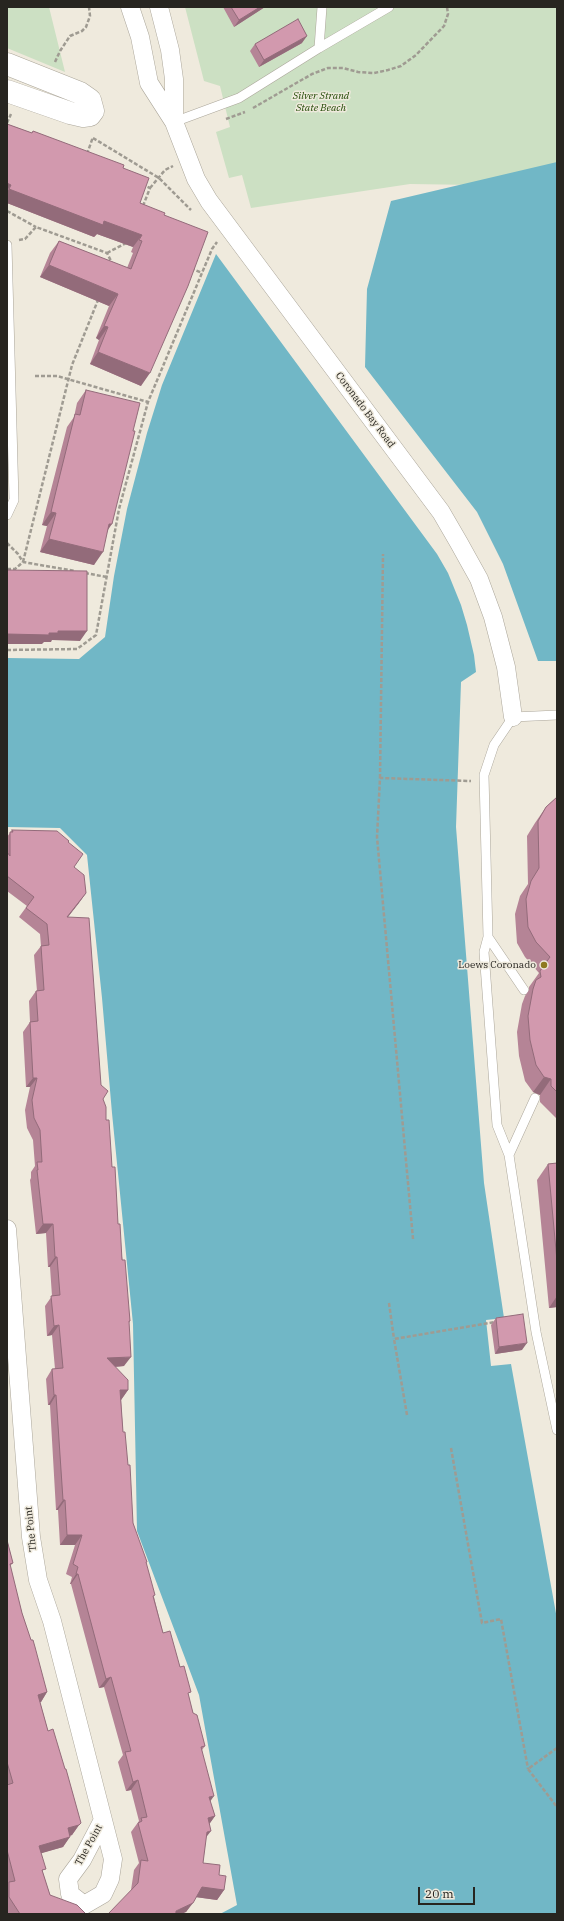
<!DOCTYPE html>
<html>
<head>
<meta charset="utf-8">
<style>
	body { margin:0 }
	#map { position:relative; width:564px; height:1921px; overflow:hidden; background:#efeadd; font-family:"IBM Plex Serif",serif }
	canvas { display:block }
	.frame { position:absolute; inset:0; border:8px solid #272520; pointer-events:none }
	.scale { position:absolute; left:418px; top:1887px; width:57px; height:18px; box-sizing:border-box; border:2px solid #272520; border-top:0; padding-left:5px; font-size:12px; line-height:14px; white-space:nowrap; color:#272520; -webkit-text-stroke:3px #efeadd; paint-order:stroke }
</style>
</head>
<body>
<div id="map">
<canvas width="564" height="1921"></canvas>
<div class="frame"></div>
<div class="scale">20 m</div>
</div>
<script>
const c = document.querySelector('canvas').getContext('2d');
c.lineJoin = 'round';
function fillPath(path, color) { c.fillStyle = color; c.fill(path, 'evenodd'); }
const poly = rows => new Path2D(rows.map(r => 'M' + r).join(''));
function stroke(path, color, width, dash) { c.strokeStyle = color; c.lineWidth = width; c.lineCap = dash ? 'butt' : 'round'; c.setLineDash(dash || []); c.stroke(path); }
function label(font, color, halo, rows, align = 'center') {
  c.font = font + ' "IBM Plex Serif",serif'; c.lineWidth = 3; c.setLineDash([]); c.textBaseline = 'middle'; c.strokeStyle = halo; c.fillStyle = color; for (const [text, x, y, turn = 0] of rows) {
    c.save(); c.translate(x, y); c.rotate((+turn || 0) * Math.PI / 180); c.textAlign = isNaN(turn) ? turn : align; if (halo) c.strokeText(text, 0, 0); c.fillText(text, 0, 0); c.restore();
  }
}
fillPath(poly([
	[7,7,49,7,65,72,7,48],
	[185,7,557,7,557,182,539,186,410,184,251,208,242,175,229,178,216,132,230,127,220,86,204,81]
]), '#cce0c3');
fillPath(poly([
	[557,162,557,661,538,661,503,564,477,512,365,367,367,289,391,201],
	[216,254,437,554,448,573,461,605,467,625,474,655,476,672,461,682,456,827,484,1183,504,1318,486,1320,491,1366,511,1364,557,1619,557,1914,220,1914,237,1905,199,1695,137,1531,133,1324,112,1113,102,998,87,855,60,828,7,827,7,658,79,659,105,637,114,576,127,509,147,433,162,385]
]), '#71b7c6');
const service = poly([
	[319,48,389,7],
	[174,122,239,98,319,48,322,7],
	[7,245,14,500,7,515],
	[557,715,513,717,494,745,484,775,488,937,484,952,497,1125,509,1155,536,1332,557,1430],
	[488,937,524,990],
	[509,1155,535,1098]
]);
const minor = poly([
	[130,7,140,37,149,83,174,122,196,179,209,201,441,512,459,543,479,579,493,617,506,667,513,717],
	[159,7,170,50,174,79,174,122],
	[7,1229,31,1537,38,1580,52,1621,103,1820,113,1859,110,1879,103,1894,84,1905,70,1894,68,1879,82,1860,103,1820]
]);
const tertiary = poly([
	[7,64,80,93,90,100,93,111,90,115,83,116,70,113,7,91]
]);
stroke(service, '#aba69a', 10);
stroke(minor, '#aba69a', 19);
stroke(tertiary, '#aba69a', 23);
stroke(poly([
	[55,62,60,51,70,36,82,31,86,27,90,16,89,7],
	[253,108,312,74,328,68,343,68,358,72,374,73,388,70,401,66,416,55,444,26,448,14,447,7],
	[226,119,245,112],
	[7,123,11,114],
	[93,138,159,178,191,210],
	[87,154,93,137],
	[150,188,165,170,173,166],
	[143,206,150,188,143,185],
	[7,211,36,227],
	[19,240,25,239,36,227,107,253,112,263],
	[107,253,128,242],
	[194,267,193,269,202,273],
	[35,376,57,376,148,402],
	[7,543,18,554,23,562],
	[23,562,72,365,98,300],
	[7,569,15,569,23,562,75,571],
	[85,573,107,577],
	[7,650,77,649,96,635,119,509,148,402,212,249,217,242],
	[380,778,383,554],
	[413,1239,377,837,380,778,471,781],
	[389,1303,394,1339],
	[407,1415,394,1339,495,1322],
	[451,1448,482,1623,501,1619,528,1769],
	[557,1748,528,1769,557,1807]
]), '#9f9b92', 2.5, [4, 2]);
stroke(service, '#fff', 9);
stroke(minor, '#fff', 18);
stroke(tertiary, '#fff', 22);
fillPath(poly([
	[223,7,265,7,234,27],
	[302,43,259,67,250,51,255,44],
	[7,124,32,133,33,131,123,168,140,203,164,215,141,386,90,364,99,340,96,338,109,306,40,277,50,253,59,241,127,268,133,253,131,252,133,247,97,234,94,237,7,203],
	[86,390,108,530,94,565,40,552,47,526,42,525,67,427,74,417,77,403],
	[557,797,557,1119,540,1102,540,1095,533,1092,525,1081,519,1056,517,1032,522,1004,525,996,529,990,529,987,539,973,525,957,517,943,515,914,520,896,528,884,527,836,535,823,546,807],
	[12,830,68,842,74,867,86,893,68,917,101,1085,103,1099,112,1167,118,1224,130,1321,129,1323,124,1366,115,1367,128,1390,121,1400,123,1432,133,1523,146,1564,154,1597,163,1633,180,1667,193,1713,205,1746,202,1750,210,1801,215,1816,209,1824,206,1837,203,1863,219,1875,224,1890,217,1900,196,1897,186,1912,131,1890,134,1870,139,1863,131,1832,139,1821,131,1790,126,1791,118,1762,123,1755,104,1687,99,1688,71,1584,70,1584,72,1577,66,1574,75,1545,60,1545,58,1510,56,1510,50,1405,48,1405,46,1379,52,1369,55,1369,52,1335,47,1336,45,1306,52,1296,50,1267,48,1267,46,1233,36,1234,30,1180,31,1178,31,1172,35,1166,33,1140,27,1128,25,1110,30,1087,26,1087,23,1032,30,1022,29,1001,36,991,37,991,34,955,41,946,40,934,19,917,27,906,7,891,7,837],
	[557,1163,557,1307,549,1308,537,1180,548,1164],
	[496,1318,522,1350,495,1354,491,1325],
	[7,1540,13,1563,10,1566,22,1613,47,1692,41,1702,40,1702,48,1731,79,1825,72,1835,70,1836,63,1847,41,1853,43,1873,50,1895,86,1914,7,1914]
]), '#b58496');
fillPath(poly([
	[260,7,265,7,234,27,239,20],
	[307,36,302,43,259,67,264,60],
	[7,183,11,185,7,190],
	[9,189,104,221,142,235,133,247,97,234,94,237,7,203,7,192],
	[49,265,118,294,109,306,40,277],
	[104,326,108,327,99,340,96,338],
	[98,352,150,373,141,386,90,364],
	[51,512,56,513,47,526,42,525],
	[109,524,112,524,103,537],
	[49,539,103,552,94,565,40,552],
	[58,631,87,631,80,641,52,640,51,642,44,642,42,644,7,644,7,634,49,633],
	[86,893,79,903,60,927,67,917],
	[544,1077,551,1079,540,1095,533,1092],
	[33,1078,37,1078,30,1087,26,1087],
	[43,1224,53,1224,46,1233,36,1234],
	[55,1257,57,1257,50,1267,48,1267],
	[557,1296,557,1307,549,1308],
	[59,1325,52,1335,47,1336,54,1326],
	[527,1343,522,1350,495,1354,499,1347],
	[131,1357,124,1366,100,1368,107,1358],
	[120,1390,128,1390,121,1400,114,1400],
	[54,1395,56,1395,50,1405,48,1405],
	[63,1500,65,1500,58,1510,56,1510],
	[67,1535,82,1535,75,1545,60,1545],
	[76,1574,78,1574,71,1584,70,1584],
	[111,1677,104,1687,99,1688,106,1679],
	[47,1692,41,1702,31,1705,38,1695],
	[138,1780,131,1790,126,1791,133,1782],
	[214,1796,207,1806,209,1797],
	[215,1816,208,1826,208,1818],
	[79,1825,72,1835,61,1838,68,1828],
	[211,1831,204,1840,207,1832],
	[70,1837,63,1847,32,1856,39,1846],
	[202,1887,224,1890,217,1900,195,1897],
	[193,1903,186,1912,182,1914,173,1914,176,1911]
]), '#936b7a');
const building = poly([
	[231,7,260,7,239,20,231,7],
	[298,19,307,36,264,60,255,44,298,19],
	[7,124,32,133,33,131,124,165,123,168,149,178,140,203,165,213,164,215,208,232,188,286,150,373,98,352,108,327,104,326,118,294,49,265,59,241,131,269,142,241,139,240,142,235,104,221,103,225,9,189,11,185,7,183,7,124],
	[86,390,140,403,133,431,135,431,112,524,109,524,103,552,49,539,56,513,51,512,56,491,75,414,80,415,86,390],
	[7,570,87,571,87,631,58,631,58,633,49,633,49,635,7,634,7,570],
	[557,797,557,1092,551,1086,551,1079,544,1077,536,1065,530,1040,528,1016,533,989,536,980,541,977,540,971,550,957,536,942,528,927,526,899,531,881,539,868,538,821,546,807,557,797],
	[12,830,57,831,69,841,68,842,83,854,74,867,84,875,86,893,67,917,89,918,101,1085,108,1091,103,1099,106,1107,106,1120,109,1120,112,1167,115,1167,118,1224,120,1224,122,1260,125,1260,130,1321,129,1321,131,1357,107,1358,128,1380,128,1390,120,1390,123,1432,125,1432,128,1465,130,1465,133,1523,147,1562,146,1562,155,1595,153,1596,163,1633,170,1631,180,1667,184,1666,191,1692,188,1693,193,1713,197,1715,205,1746,201,1747,214,1796,209,1797,215,1816,208,1818,211,1831,207,1832,203,1863,220,1865,219,1875,226,1876,224,1890,202,1887,193,1903,176,1911,176,1913,174,1914,108,1914,138,1883,141,1860,148,1861,138,1823,142,1821,141,1818,147,1817,138,1780,133,1782,125,1752,131,1751,111,1677,106,1679,78,1574,76,1574,78,1567,73,1564,82,1535,67,1535,65,1500,63,1500,56,1395,54,1395,52,1369,63,1368,59,1325,54,1326,51,1296,60,1295,57,1257,55,1257,53,1224,43,1224,37,1170,38,1170,37,1162,42,1162,40,1130,34,1118,32,1100,37,1078,33,1078,30,1022,38,1021,36,991,44,990,41,946,49,945,47,924,26,908,34,897,7,876,7,852,10,856,10,832,13,832,12,830],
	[557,1163,557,1261,548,1164,557,1163],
	[523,1314,527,1343,499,1347,496,1318,523,1314],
	[7,1540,13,1563,10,1564,22,1613,31,1640,33,1640,35,1647,47,1692,38,1695,48,1731,53,1729,65,1769,66,1769,81,1823,79,1825,68,1828,70,1837,39,1846,46,1869,42,1870,50,1895,77,1905,86,1914,20,1914,9,1897,9,1882,15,1881,7,1850,7,1785,13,1783,7,1762,7,1540]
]);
fillPath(building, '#d299ae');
stroke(building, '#936b7a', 1);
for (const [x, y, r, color] of [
	[544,965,4,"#8e7a1f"]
]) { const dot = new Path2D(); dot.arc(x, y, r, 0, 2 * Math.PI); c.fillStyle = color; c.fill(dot); stroke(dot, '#efeadd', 1.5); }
label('italic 10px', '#214904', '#efeadd', [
	["Silver Strand",321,96],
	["State Beach",321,108]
]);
label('10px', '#272520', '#efeadd', [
	["Coronado Bay Road",365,410,53],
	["The Point",31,1529,-96],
	["The Point",89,1845,-61]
]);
label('10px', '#272520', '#efeadd', [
	["Loews Coronado",536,965]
], 'right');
</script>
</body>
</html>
